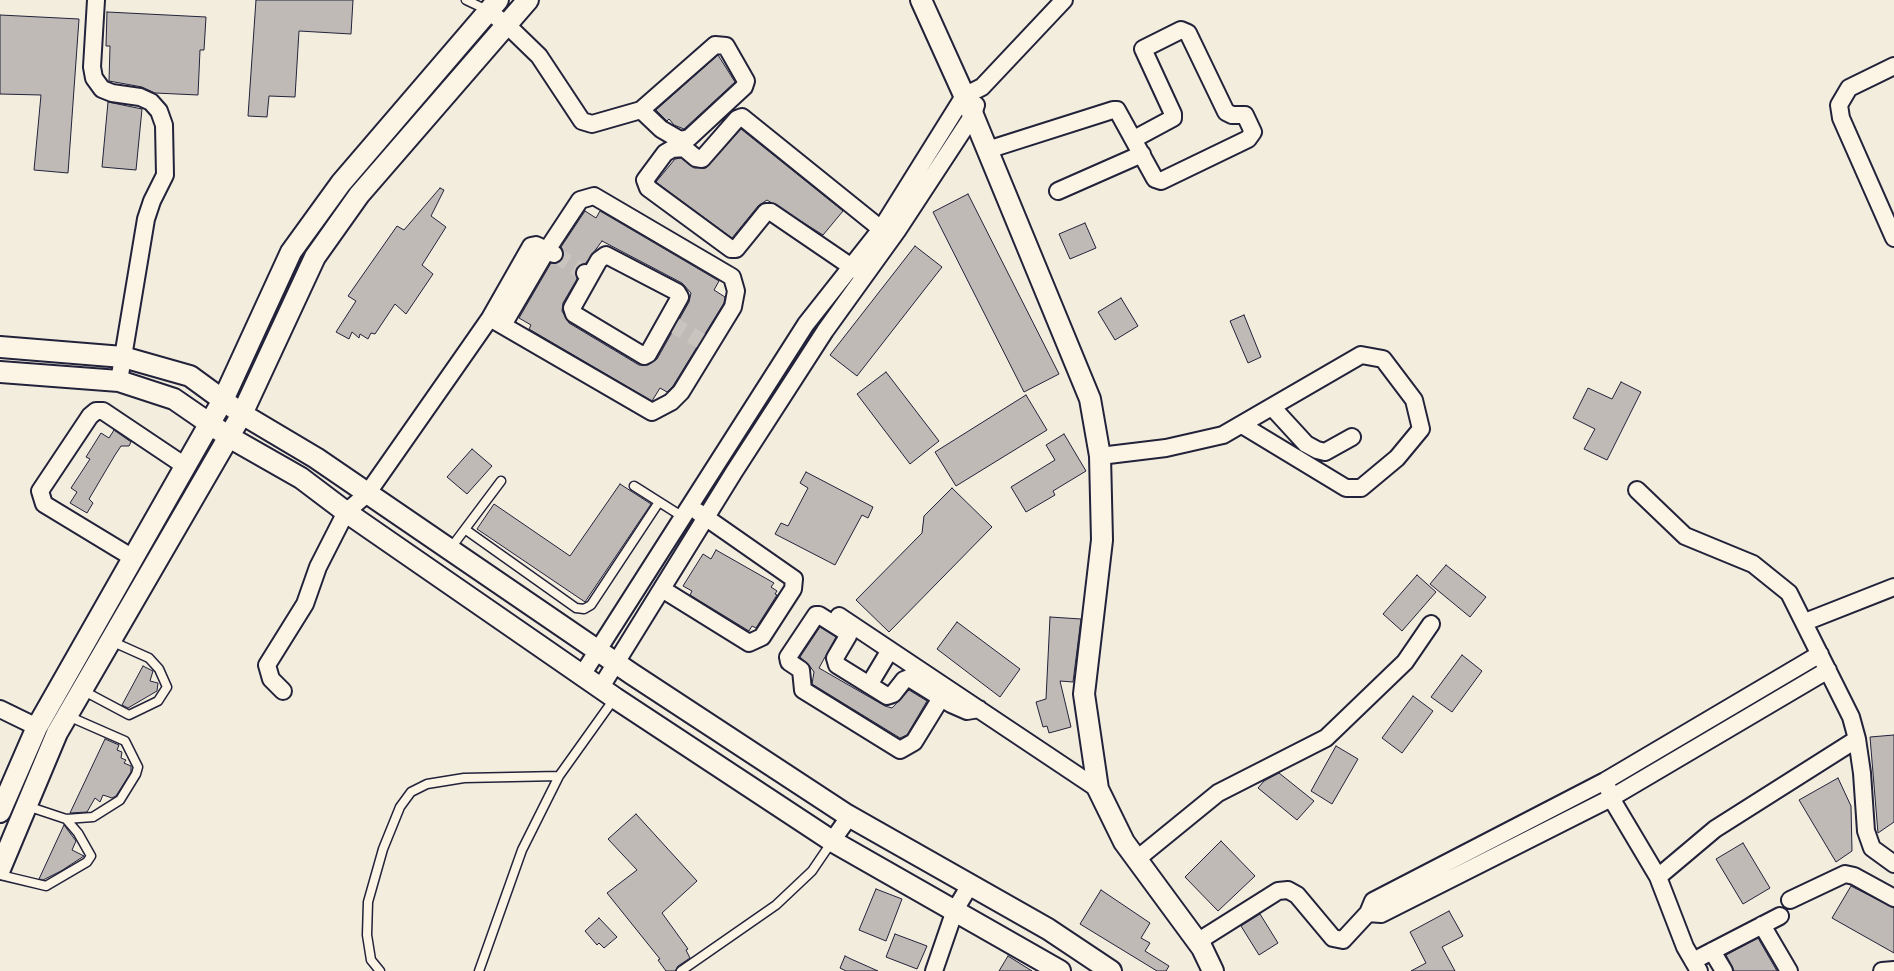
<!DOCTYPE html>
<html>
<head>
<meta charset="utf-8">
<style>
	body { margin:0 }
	canvas { display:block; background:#f3edde }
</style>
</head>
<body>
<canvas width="1894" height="971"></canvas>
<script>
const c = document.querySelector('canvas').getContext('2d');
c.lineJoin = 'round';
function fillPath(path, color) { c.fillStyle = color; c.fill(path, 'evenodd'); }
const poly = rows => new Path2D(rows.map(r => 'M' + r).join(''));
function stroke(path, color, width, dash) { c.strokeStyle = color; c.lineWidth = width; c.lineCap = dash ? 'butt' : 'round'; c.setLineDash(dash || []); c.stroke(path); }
const building = poly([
	[256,0,353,0,351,34,299,31,295,97,269,96,267,117,248,116,256,0],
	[107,12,206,17,204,50,200,50,198,95,155,93,142,87,109,81,110,46,106,46,107,12],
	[0,15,79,19,68,173,34,170,41,95,0,94,0,15],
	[718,55,735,82,684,129,674,125,669,119,667,121,656,110,718,55],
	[108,102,142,109,136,170,102,167,108,102],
	[741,129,843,211,823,235,767,200,758,206,732,238,656,182,675,159,681,158,694,168,706,168,741,129],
	[440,188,444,190,431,216,446,227,422,265,433,274,406,314,395,304,375,334,371,333,368,339,360,334,359,338,352,332,349,339,336,332,356,301,348,296,397,226,404,230,440,188],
	[968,194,1059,374,1024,392,933,212,968,194],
	[585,211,596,218,600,211,719,281,714,290,725,297,724,303,673,386,667,392,660,388,652,401,529,329,531,325,519,318,551,263,559,263,562,259,564,253,561,247,585,211],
	[602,241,682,283,691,293,689,302,657,359,648,365,639,365,569,323,562,311,563,303,577,279,576,268,586,263,602,241],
	[1085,223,1096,248,1070,259,1059,234,1085,223],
	[915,246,942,267,857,376,830,355,915,246],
	[1121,298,1138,326,1115,340,1098,312,1121,298],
	[1244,315,1261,357,1248,363,1230,321,1244,315],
	[886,372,939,441,910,464,857,394,886,372],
	[1621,382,1641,392,1607,460,1584,449,1595,429,1573,418,1588,388,1612,399,1621,382],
	[1026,395,1047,430,956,486,935,452,1026,395],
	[114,430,131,442,129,446,121,446,115,455,89,499,93,503,87,513,70,503,77,492,71,488,90,459,86,457,101,433,109,438,114,430],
	[1064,434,1086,471,1053,491,1055,495,1026,512,1011,487,1055,460,1046,445,1064,434],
	[472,449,492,466,467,494,447,477,472,449],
	[806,472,873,507,868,518,862,515,835,565,775,534,781,523,788,526,808,488,800,483,806,472],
	[620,484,651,504,585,602,477,529,494,504,570,556,620,484],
	[952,488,992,527,889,632,856,600,922,533,924,516,952,488],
	[716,550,774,583,771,587,777,591,775,594,777,595,756,628,752,626,749,631,690,595,692,591,683,586,703,554,711,559,716,550],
	[1446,565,1486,597,1470,617,1430,584,1446,565],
	[1417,575,1436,592,1402,631,1383,614,1417,575],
	[1050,617,1081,619,1073,682,1060,681,1071,727,1049,733,1047,726,1043,727,1036,702,1046,699,1050,617],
	[957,622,1020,669,1000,697,937,649,957,622],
	[820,627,836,637,819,668,885,706,892,708,909,690,927,701,907,735,900,738,812,684,814,672,809,665,800,657,820,627],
	[1462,655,1482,671,1452,712,1431,697,1462,655],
	[143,666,153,671,150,681,158,683,157,691,128,708,122,705,143,666],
	[1413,696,1433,711,1402,753,1382,738,1413,696],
	[1894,735,1894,822,1878,833,1870,737,1894,735],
	[105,739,119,745,117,750,122,752,121,758,126,760,124,763,131,766,131,772,116,796,112,798,103,795,100,802,95,798,87,812,70,813,105,739],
	[1336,746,1358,759,1332,804,1311,791,1336,746],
	[1279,773,1314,801,1297,820,1258,788,1264,781,1279,773],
	[1838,778,1851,806,1852,851,1836,862,1799,800,1838,778],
	[636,814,697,881,662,913,688,949,686,950,690,958,678,966,675,971,666,971,658,960,660,959,607,893,637,870,608,839,636,814],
	[64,825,76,841,72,850,84,856,61,871,43,880,39,879,64,825],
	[1221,841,1255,876,1218,911,1185,877,1221,841],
	[1743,843,1770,888,1743,904,1716,859,1743,843],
	[1851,886,1894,908,1894,953,1832,918,1851,886],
	[876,889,902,899,886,941,859,930,876,889],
	[1101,890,1150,923,1141,938,1150,943,1145,951,1169,966,1166,971,1157,971,1080,924,1101,890],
	[1449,911,1463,936,1442,947,1455,971,1411,971,1426,963,1410,932,1449,911],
	[1260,914,1278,943,1259,955,1241,926,1260,914],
	[599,918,617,937,604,948,599,943,597,945,585,931,599,918],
	[895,934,927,946,917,969,886,957,895,934],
	[1758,938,1777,971,1734,971,1726,955,1758,938],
	[845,956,851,959,878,971,846,971,840,968,845,956],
	[1008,956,1032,971,999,971,1008,956]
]);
fillPath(building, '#bfbab6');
stroke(building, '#22223b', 1);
stroke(poly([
	[554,254,585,273],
	[670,323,703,342]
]), '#c9c4bd', 16, [16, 8]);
const service = poly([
	[466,0,487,10],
	[634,486,683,517],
	[466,530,576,608,584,609,591,605,659,502],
	[450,549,501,481],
	[82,690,129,715,158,701,167,687,159,669,149,658,111,641],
	[27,806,66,819,93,817,120,800,136,774,138,767,125,741,68,716],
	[0,875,46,886,87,862,91,856,78,833,66,819],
	[380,971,371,960,367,935,368,902,383,849,400,807,411,792,427,784,464,778,559,776],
	[479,971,522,850,559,776,614,699],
	[681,971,776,905,812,871,831,843]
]);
const minor = poly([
	[96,0,92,67,94,78,102,89,112,93,140,97,151,102,159,111,164,125,165,175,152,201,146,219,119,381],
	[488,11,507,25,539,56,582,121,592,124,641,110,715,45,726,46,746,81,744,87,689,138,680,140,661,129,641,110],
	[1894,66,1849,88,1839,105,1841,118,1894,238],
	[987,150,1113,110,1117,110,1155,179,1161,181,1248,139,1253,132,1245,115,1232,115,1226,112,1188,33,1181,30,1143,49,1173,114,1173,118,1134,139],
	[1058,191,1142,154],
	[859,272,771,212,766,212,736,249,731,249,648,188,645,180,665,153,672,149,684,148,696,158,702,159,737,119,742,117,881,229],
	[585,273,590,276,599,260,606,255,677,292,680,297,648,354,644,356,574,314,572,308,590,276],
	[503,325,547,250,554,254],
	[1272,407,1306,444,1317,450,1325,452,1352,437],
	[1100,456,1166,448,1223,435,1361,355,1383,359,1414,400,1421,429,1397,458,1361,488,1346,488,1242,425],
	[1637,490,1685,536,1753,564,1789,593,1851,717,1857,739,1715,829,1658,877,1685,947,1699,971],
	[133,558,44,504,40,491,90,416,96,411,103,411,185,466],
	[662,589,749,643,762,637,793,589,794,579,698,512],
	[839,616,1098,789],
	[1805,622,1894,587],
	[582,675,806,324,881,229,964,96,982,87,1064,0],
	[869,685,890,650],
	[601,687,734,472,825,331,897,231,973,115,976,105],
	[283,691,271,679,267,665,305,604,318,567,346,512,367,494,467,351,490,318,531,246,536,245,547,250,580,200,594,196,732,277,736,291,733,307,681,392,671,402,652,412,490,318],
	[941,698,914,742,900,750,803,690,801,670,789,662,788,657,816,615,819,615,846,632,848,636,835,658,837,665,887,696,893,694,904,680,909,678,951,704,967,711,979,709],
	[0,709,37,727],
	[1857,739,1862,773,1866,831,1872,848,1894,864],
	[1608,788,1611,798,1658,877],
	[832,841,849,817],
	[1137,859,1218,793,1326,738,1405,662,1431,624],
	[1790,900,1845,874,1854,876,1894,898],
	[1368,913,1381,914,1611,798,1828,670],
	[1762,925,1789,971],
	[1197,942,1278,891,1288,890,1297,895,1333,938,1343,940,1368,913,1373,901,1605,781,1820,654],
	[1712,951,1724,971],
	[1693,961,1780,916],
	[934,971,955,910,970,885],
	[1882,971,1894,970]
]);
const tertiary = poly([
	[921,0,973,115,1090,399,1100,456,1102,540,1084,694,1098,789,1124,842,1202,948,1213,971],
	[0,347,123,357,190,376,242,414,316,458,632,674,847,815,1048,929,1111,971],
	[0,372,119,381,174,399,229,437,301,478,346,512,615,698,832,841,1060,971],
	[0,812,37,727,223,400,291,252,341,183,498,0],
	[0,869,57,733,242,414,315,257,359,195,528,0]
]);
stroke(service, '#22223b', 11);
stroke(minor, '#22223b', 20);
stroke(tertiary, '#22223b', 24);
stroke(service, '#fcf5e5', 8);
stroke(minor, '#fcf5e5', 16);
stroke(tertiary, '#fcf5e5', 20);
</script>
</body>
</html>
